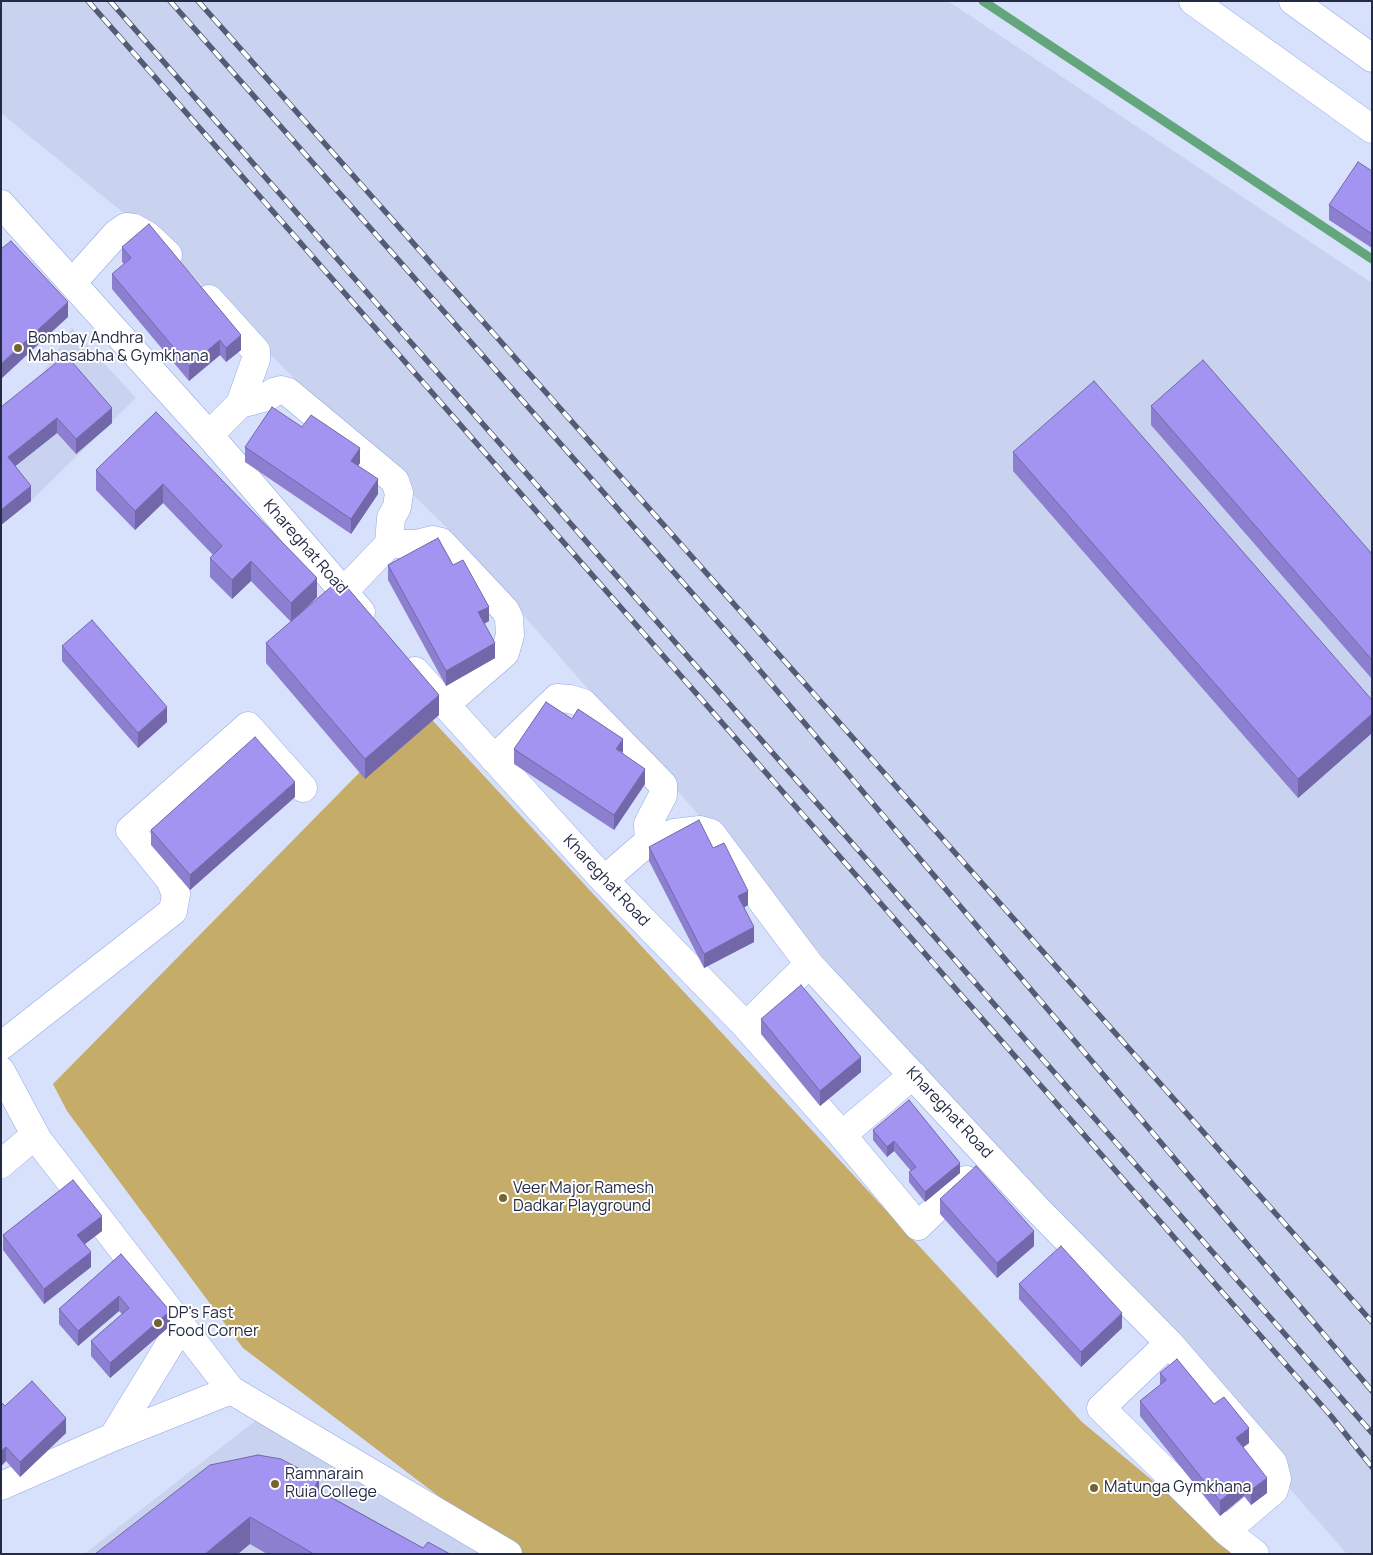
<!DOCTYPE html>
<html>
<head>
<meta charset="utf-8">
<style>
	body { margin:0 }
	#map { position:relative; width:1373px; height:1555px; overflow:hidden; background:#d8e1fc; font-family:Manrope,sans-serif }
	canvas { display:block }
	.frame { position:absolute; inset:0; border:2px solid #242c45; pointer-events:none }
</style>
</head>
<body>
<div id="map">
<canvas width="1373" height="1555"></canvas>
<div class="frame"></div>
</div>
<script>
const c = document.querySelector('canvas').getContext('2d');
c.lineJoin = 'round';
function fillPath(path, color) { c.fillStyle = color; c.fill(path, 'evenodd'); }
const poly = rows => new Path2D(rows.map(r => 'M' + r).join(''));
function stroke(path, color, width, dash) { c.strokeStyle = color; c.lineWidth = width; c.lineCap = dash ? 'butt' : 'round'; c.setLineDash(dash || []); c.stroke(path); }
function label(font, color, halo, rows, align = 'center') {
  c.font = font + ' Manrope,sans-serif'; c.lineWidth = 4; c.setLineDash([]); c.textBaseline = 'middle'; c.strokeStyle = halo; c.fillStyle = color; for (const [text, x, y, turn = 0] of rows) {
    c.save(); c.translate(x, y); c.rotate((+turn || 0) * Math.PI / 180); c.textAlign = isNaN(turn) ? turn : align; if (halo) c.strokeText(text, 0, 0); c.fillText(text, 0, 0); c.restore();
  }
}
fillPath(poly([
	[1,1,948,1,1372,283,1372,1554,1347,1554,445,526,328,413,164,246,1,113],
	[72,328,136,398,31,501,1,525,1,437],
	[264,1414,489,1554,84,1554]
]), '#c9d3f0');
fillPath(poly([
	[422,709,1082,1422,1241,1554,515,1554,243,1348,67,1111,53,1084]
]), '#c5ac69');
stroke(poly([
	[983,1,1372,259]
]), '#63a67c', 9);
const minor = poly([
	[1193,1,1372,129],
	[1293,1,1372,58],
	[1,204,209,435,361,612],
	[72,283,116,234,126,227,134,228,148,236,168,255],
	[209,299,256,351,256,359,240,404],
	[209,435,240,404,267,397,274,392,281,390,288,392,395,481,399,493,397,507,391,518,389,544],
	[343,592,389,544,417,544,432,540,441,542,505,610,509,618,510,635,505,653,445,705],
	[415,671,604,880,746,1026,809,964,1036,1208,1169,1343,1101,1408,1226,1531,1255,1554],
	[494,759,557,698,570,699,583,703,663,785,663,795,648,824,649,841],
	[604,880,649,841,674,833,700,830,711,833,809,964],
	[746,1026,842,1135,918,1226,966,1180],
	[1,1046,173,911,176,894,170,880,130,830,248,726,303,788],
	[1,1071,38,1140,231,1390,508,1554],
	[842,1135,913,1075],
	[1,1164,35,1135],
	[1169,1343,1273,1463,1277,1479,1274,1490,1226,1531],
	[113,1437,181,1326],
	[1,1486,113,1437,231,1390]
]);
stroke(minor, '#93a8e6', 29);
stroke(minor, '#fff', 28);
const rail = poly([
	[88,1,1331,1416,1372,1467],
	[110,1,1372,1433],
	[170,1,745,653,1372,1391],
	[198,1,1372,1322]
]);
stroke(rail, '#535b75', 5.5);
stroke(rail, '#fff', 4, [11]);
fillPath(poly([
	[1372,171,1372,248,1329,220,1329,205],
	[122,247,241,350,226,362,220,355,189,381,112,289,112,274,124,264,122,262],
	[1151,406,1372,554,1372,679,1151,425],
	[1,407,112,423,76,454,57,433,15,466,31,501,1,525],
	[156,412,317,597,300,614,439,715,365,779,266,663,266,643,291,622,251,581,232,599,210,577,210,558,213,555,163,503,135,530,96,490,96,470],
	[302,427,360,463,358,466,378,494,351,534,245,462,245,447],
	[1013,452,1372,700,1372,733,1298,798,1013,471],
	[388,565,489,621,484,624,495,658,446,686,388,580],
	[62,646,167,722,138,748,62,661],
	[514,749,623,753,645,784,614,830,514,764],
	[295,797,190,890,151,845,151,830],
	[649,847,713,848,748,905,744,908,754,942,704,968,649,861],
	[761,1019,861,1072,820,1106,761,1034],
	[873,1130,960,1173,925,1202,909,1182,909,1172,911,1171,894,1151,887,1157,873,1140],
	[940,1199,1034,1246,997,1278,940,1214],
	[102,1231,85,1244,91,1267,44,1304,3,1250,3,1235],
	[121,1254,170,1326,110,1378,91,1356,91,1341,122,1314,119,1311,78,1346,59,1324,59,1309],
	[1019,1284,1122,1328,1081,1367,1019,1299],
	[1160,1373,1214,1404,1249,1443,1243,1447,1267,1493,1251,1505,1244,1496,1220,1516,1140,1416,1140,1401,1160,1385],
	[1,1402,5,1406,66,1433,20,1477,6,1461,1,1466],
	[319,1490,423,1548,450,1554,267,1554,250,1544,95,1554]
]), '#8c7fcf');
fillPath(poly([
	[68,302,68,317,1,379,1,364],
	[241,335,241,350,226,362,226,348],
	[220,340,220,355,189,381,189,366],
	[112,408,112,423,76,454,76,439],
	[57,418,57,433,8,472,8,457],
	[360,448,360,463,351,476,351,461],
	[378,479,378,494,351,534,351,519],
	[163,484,163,503,135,530,135,511],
	[31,486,31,501,1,525,1,510],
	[251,561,251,581,232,599,232,580],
	[317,578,317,597,291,623,291,603],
	[489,607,489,621,478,627,478,612],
	[495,643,495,658,446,686,446,671],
	[439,695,439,715,365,779,365,759],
	[167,707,167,722,138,748,138,733],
	[1372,714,1372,733,1298,798,1298,779],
	[623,739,623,753,616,749],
	[645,769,645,784,614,830,614,815],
	[295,782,295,797,190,890,190,875],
	[748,891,748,905,738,910,738,896],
	[754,927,754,942,704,968,704,954],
	[861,1057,861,1072,820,1106,820,1091],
	[894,1141,894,1151,887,1157,887,1147],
	[960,1163,960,1173,925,1202,925,1192],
	[102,1216,102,1231,77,1250,77,1235],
	[1034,1231,1034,1246,997,1278,997,1263],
	[91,1252,91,1267,44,1304,44,1289],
	[119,1296,119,1311,78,1346,78,1331],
	[170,1311,170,1326,110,1378,110,1363],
	[1122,1313,1122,1328,1081,1367,1081,1352],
	[66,1418,66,1433,20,1477,20,1462],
	[1249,1428,1249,1443,1236,1453,1236,1438],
	[6,1447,6,1461,1,1466,1,1451],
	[1267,1478,1267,1493,1251,1505,1251,1490],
	[319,1479,319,1507,314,1488],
	[1244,1481,1244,1496,1220,1516,1220,1501],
	[250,1517,250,1544,238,1554,205,1554]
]), '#7268a9');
const building = poly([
	[1358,162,1372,171,1372,234,1329,205,1358,162],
	[149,224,241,335,226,348,220,340,189,366,112,274,131,258,122,247,149,224],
	[11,241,68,302,1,364,1,249,11,241],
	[66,355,112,408,76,439,57,418,8,457,31,486,1,510,1,407,66,355],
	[1203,360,1372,554,1372,660,1151,406,1203,360],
	[1094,381,1372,700,1372,714,1298,779,1013,452,1094,381],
	[272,407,302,427,311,415,360,448,351,461,378,479,351,519,245,447,272,407],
	[156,412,317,578,291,603,251,561,232,580,210,558,222,546,163,484,135,511,96,470,156,412],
	[438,538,453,565,463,560,489,607,478,612,495,643,446,671,388,565,438,538],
	[340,579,439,695,365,759,266,643,340,579],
	[92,620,167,707,138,733,62,646,92,620],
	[546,702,572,719,578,709,623,739,616,749,645,769,614,815,514,749,546,702],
	[255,737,295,782,190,875,151,830,255,737],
	[699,820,713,848,724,843,748,891,738,896,754,927,704,954,649,847,699,820],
	[801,985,861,1057,820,1091,761,1019,801,985],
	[909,1100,960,1163,925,1192,909,1172,916,1167,894,1141,887,1147,873,1130,909,1100],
	[976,1166,1034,1231,997,1263,940,1199,976,1166],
	[73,1180,102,1216,77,1235,91,1252,44,1289,3,1235,73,1180],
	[1061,1246,1122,1313,1081,1352,1019,1284,1061,1246],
	[121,1254,170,1311,110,1363,91,1341,129,1308,119,1296,78,1331,59,1309,121,1254],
	[1177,1359,1214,1404,1224,1397,1249,1428,1236,1438,1267,1478,1251,1490,1244,1481,1220,1501,1140,1401,1166,1380,1160,1373,1177,1359],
	[32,1381,66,1418,20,1462,6,1447,1,1451,1,1402,5,1406,32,1381],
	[258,1455,281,1459,319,1479,314,1488,423,1548,428,1542,450,1554,314,1554,250,1517,205,1554,95,1554,210,1465,258,1455]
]);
fillPath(building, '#a394f1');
stroke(building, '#7268a9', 1);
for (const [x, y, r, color] of [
	[18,348,5,"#756331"],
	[503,1198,5,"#756331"],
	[158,1323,5,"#756331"],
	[275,1484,5,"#756331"],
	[1094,1488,5,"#756331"]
]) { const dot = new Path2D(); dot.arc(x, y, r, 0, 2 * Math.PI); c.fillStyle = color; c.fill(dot); stroke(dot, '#fff', 2); }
label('16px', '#242c45', '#fff', [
	["Bombay Andhra",28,339],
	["Mahasabha & Gymkhana",28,357],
	["Veer Major Ramesh",513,1189],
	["Dadkar Playground",513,1207],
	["DP's Fast",168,1314],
	["Food Corner",168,1332],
	["Ramnarain",285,1475],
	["Ruia College",285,1493],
	["Matunga Gymkhana",1104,1488]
], 'left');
label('16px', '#242c45', '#fff', [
	["Khareghat Road",305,547,49],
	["Khareghat Road",606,881,47],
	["Khareghat Road",949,1113,47]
]);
</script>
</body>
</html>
